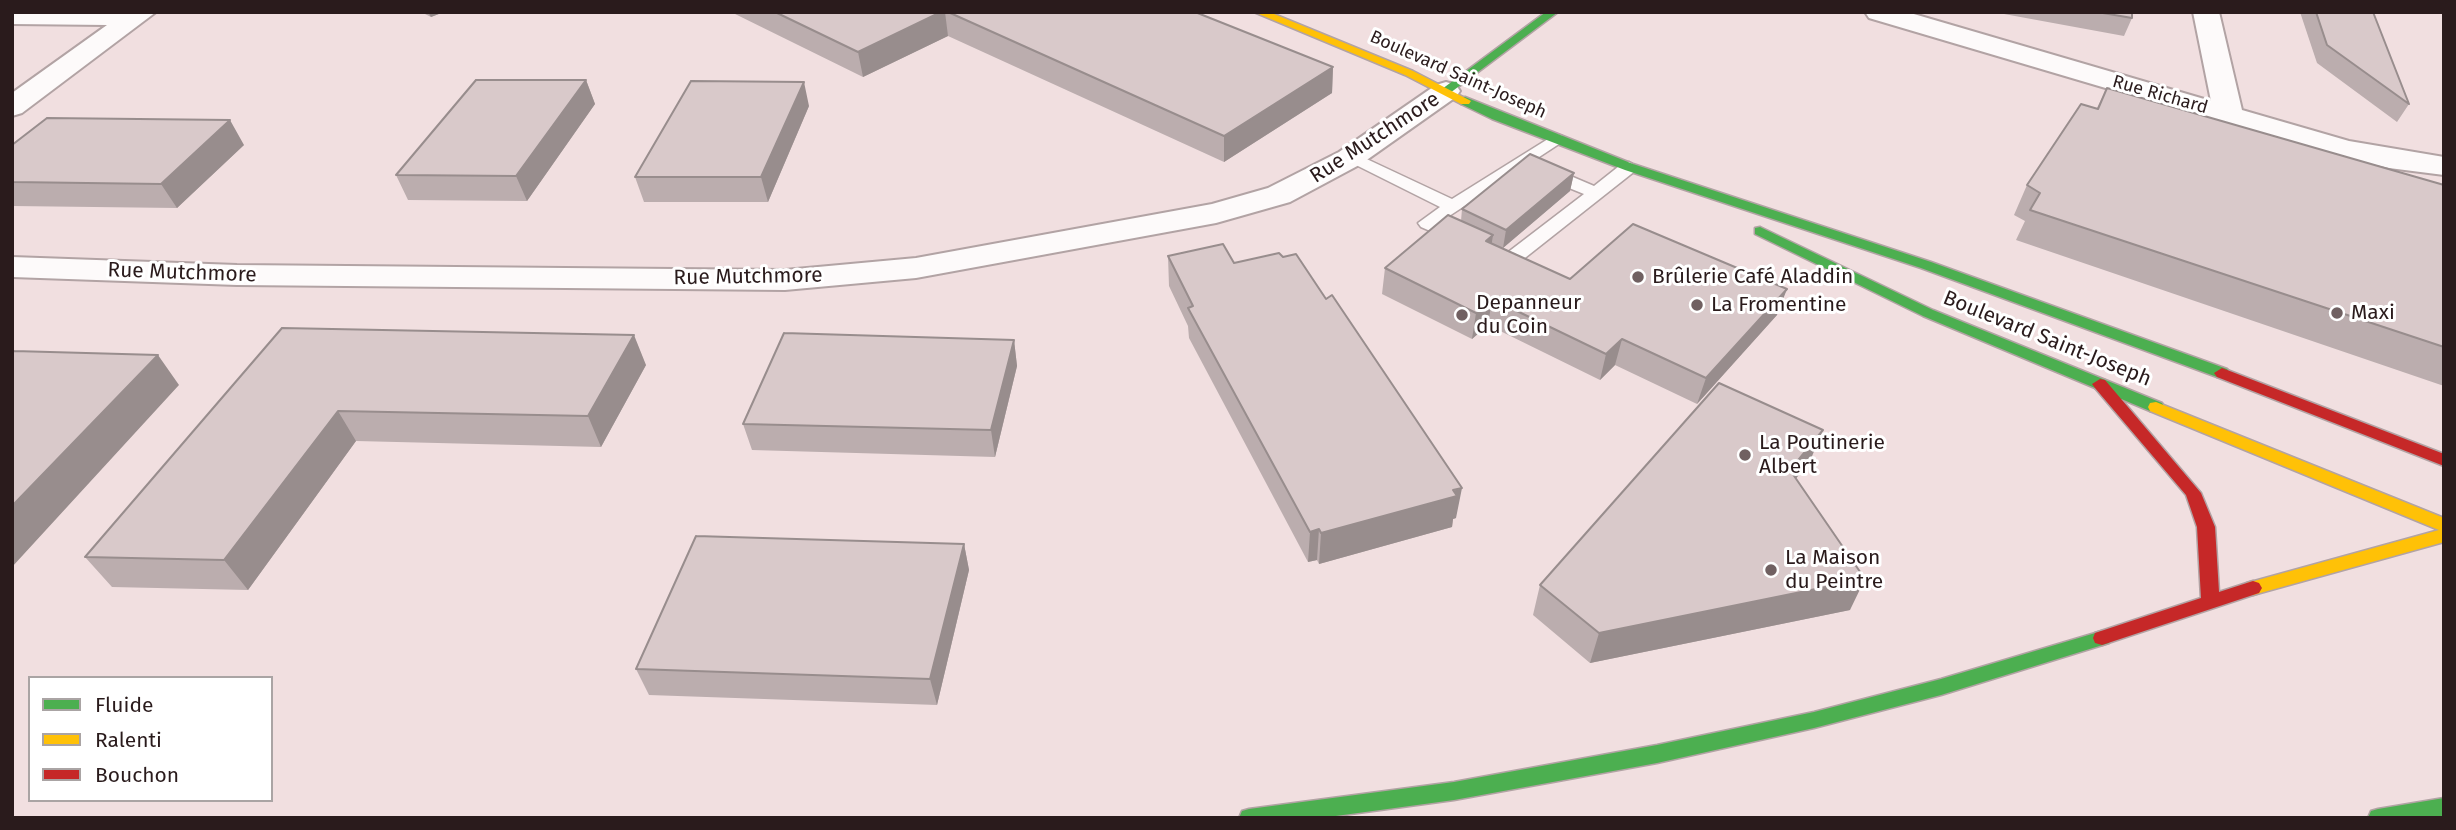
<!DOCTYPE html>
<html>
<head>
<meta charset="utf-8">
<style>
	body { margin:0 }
	#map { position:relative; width:2456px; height:830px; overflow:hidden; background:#f1dfe0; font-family:"Fira Sans",sans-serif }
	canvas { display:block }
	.frame { position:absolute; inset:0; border:14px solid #2a1b1c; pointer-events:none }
	.legend { position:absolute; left:28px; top:676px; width:245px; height:126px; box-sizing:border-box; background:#fff; border:2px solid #aaa4a4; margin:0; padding:9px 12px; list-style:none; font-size:21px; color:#2a1b1c }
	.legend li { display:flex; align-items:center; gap:14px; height:35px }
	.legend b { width:35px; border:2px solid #aaa4a4 }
</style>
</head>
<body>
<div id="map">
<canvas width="2456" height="830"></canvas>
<div class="frame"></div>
<ul class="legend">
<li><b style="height:9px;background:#4caf50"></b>Fluide</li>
<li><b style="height:9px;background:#ffc107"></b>Ralenti</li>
<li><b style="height:9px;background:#c62828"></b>Bouchon</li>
</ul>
</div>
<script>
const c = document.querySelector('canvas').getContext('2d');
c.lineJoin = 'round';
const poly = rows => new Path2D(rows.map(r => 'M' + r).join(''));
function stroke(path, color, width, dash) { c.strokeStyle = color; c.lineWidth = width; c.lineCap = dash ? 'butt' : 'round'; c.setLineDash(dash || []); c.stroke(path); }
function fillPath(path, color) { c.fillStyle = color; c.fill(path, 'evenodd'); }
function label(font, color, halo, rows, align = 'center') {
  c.font = font + ' "Fira Sans",sans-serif'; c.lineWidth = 6; c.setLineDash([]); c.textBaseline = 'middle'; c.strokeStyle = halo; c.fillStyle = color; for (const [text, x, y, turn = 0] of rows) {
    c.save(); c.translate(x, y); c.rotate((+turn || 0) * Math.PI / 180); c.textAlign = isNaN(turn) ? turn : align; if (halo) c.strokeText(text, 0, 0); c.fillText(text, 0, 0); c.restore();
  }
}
const lane = poly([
	[1556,134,1562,136,1564,139,1562,142,1440,222,1464,234,1467,238,1458,243,1421,227,1418,223,1440,207,1342,158,1350,153,1356,154,1452,199,1556,134],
	[1629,162,1637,167,1635,171,1516,265,1502,265,1485,254,1494,249,1507,253,1584,194,1542,177,1540,173,1542,169,1554,169,1594,186,1623,163,1629,162]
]);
const street = poly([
	[12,12,156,12,22,113,12,116,12,93,107,25,12,24,12,12],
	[1865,12,1907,12,2211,101,2193,12,2219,12,2242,110,2349,141,2444,157,2444,175,2389,168,2332,155,1869,18,1865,12],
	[1446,82,1456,85,1460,91,1456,97,1361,164,1290,202,1216,223,916,278,785,290,237,285,12,277,12,257,237,265,785,270,916,258,1212,204,1268,188,1339,152,1436,85,1446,82]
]);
const fast = poly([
	[1546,12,1558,12,1450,93,1442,93,1442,89,1546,12],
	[1465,97,1633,164,1931,262,2227,369,2230,373,2222,378,2217,377,1921,268,1625,170,1492,119,1461,104,1461,98,1465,97],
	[1760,227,1933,310,2162,403,2164,407,2162,411,2150,411,1923,316,1755,234,1755,228,1760,227],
	[2102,631,2109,633,2111,638,2109,643,1941,695,1814,728,1657,763,1454,800,1321,818,1239,818,1242,811,1249,809,1454,782,1657,745,1814,712,1941,679,2102,631],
	[2444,798,2444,816,2368,818,2371,811,2378,809,2444,798]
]);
const slow = poly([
	[1254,12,1269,12,1413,71,1471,101,1469,104,1461,104,1405,75,1254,12],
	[2156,402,2444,518,2444,542,2253,595,2247,593,2244,588,2247,583,2439,530,2150,411,2148,407,2150,403,2156,402]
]);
const jam = poly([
	[2222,368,2444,454,2444,466,2217,377,2214,373,2222,368],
	[2100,379,2105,380,2201,493,2215,527,2219,592,2253,581,2259,583,2262,588,2259,593,2102,645,2095,643,2093,638,2095,633,2201,598,2197,527,2186,495,2095,388,2092,384,2100,379]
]);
stroke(lane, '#b2a3a4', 3);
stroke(street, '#b2a3a4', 4);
stroke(fast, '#b2a3a4', 3);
stroke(slow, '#b2a3a4', 3);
stroke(jam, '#b2a3a4', 3);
fillPath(lane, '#fdfafa');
fillPath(street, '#fdfafa');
fillPath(fast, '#4caf50');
fillPath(slow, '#ffc107');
fillPath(jam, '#c62828');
fillPath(poly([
	[421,12,444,12,431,17],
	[731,12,1195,12,1333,67,1332,93,1224,162,948,36,863,77],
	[2004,12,2132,12,2132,18,2124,36,2004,14],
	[2300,12,2373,12,2409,104,2397,122,2317,63],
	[586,80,595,104,527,201,408,200,396,175],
	[2107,88,2444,185,2444,386,2016,240,2025,221,2014,215,2027,185,2097,108],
	[809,106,768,202,644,202,635,177],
	[12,145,244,145,177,208,12,206],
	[1574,173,1570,191,1503,248,1570,279,1777,315,1697,404,1615,365,1600,380,1488,325,1472,339,1382,294,1385,268,1461,221,1462,209],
	[1168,256,1234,263,1456,518,1453,519,1452,527,1319,564,1317,560,1308,562,1189,338,1188,326,1169,286],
	[282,328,646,365,601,447,356,441,248,590,112,587,85,557],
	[1014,340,1017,366,995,457,752,450,743,424],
	[1810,461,1796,478,1850,610,1590,663,1533,615,1540,585],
	[964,544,969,570,937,705,649,695,636,669]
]), '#bbadae');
fillPath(poly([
	[428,12,444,12,431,17],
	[941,12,945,12,948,36,863,77,858,52],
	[1333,67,1332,93,1224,162,1224,136],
	[586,80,595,104,527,201,516,176],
	[804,82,809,106,768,202,761,177],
	[230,120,244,145,177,208,161,184],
	[1574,173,1570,191,1503,248,1506,230],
	[1493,235,1489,261,1486,241],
	[1787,289,1777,315,1697,404,1706,378],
	[1492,299,1488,325,1472,339,1476,313],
	[634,335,646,365,601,447,588,416],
	[1622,339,1615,365,1600,380,1606,354],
	[1014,340,1017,366,995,457,991,430],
	[158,355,179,385,12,567,12,506],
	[338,411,356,441,248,590,224,560],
	[1823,430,1810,461,1778,501,1790,470],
	[1462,488,1456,518,1453,519,1452,527,1319,564,1321,533],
	[1319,529,1317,560,1308,562,1310,532],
	[964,544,969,570,937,705,930,679],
	[1865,579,1850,610,1590,663,1599,633]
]), '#988d8d');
const building = poly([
	[775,12,941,12,858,52,775,12],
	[948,12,1195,12,1333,67,1224,136,948,12],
	[2097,12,2132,12,2132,18,2097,12],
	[2316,12,2373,12,2409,104,2327,45,2316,12],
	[476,80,586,80,516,176,396,175,476,80],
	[691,81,804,82,761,177,635,177,691,81],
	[2107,88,2444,185,2444,347,2030,210,2040,193,2027,185,2081,104,2098,109,2107,88],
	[47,118,230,120,161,184,12,182,12,145,47,118],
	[1530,154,1574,173,1506,230,1462,209,1530,154],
	[1448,215,1493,235,1486,241,1570,279,1633,224,1787,289,1706,378,1622,339,1606,354,1492,299,1476,313,1385,268,1448,215],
	[1223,244,1234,263,1279,253,1283,257,1296,254,1326,299,1332,295,1462,488,1453,490,1457,496,1321,533,1319,529,1310,532,1188,308,1193,306,1168,256,1223,244],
	[282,328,634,335,588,416,338,411,224,560,85,557,282,328],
	[784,333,1014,340,991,430,743,424,784,333],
	[14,351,158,355,12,506,12,352,14,351],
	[1719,383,1823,430,1790,470,1865,579,1599,633,1540,585,1719,383],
	[696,536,964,544,930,679,636,669,696,536]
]);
fillPath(building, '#d9c9ca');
stroke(building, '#988d8d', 2);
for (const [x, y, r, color] of [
	[1638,277,7,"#706061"],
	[1697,305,7,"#706061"],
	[2337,313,7,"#706061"],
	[1462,315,7,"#706061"],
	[1745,455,7,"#706061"],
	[1771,570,7,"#706061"]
]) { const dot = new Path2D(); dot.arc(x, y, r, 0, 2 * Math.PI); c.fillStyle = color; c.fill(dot); stroke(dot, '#fff', 2.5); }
label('18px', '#2a1b1c', '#fff', [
	["Boulevard Saint-Joseph",1458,75,24],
	["Rue Richard",2160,95,16]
]);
label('21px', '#2a1b1c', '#fff', [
	["Rue Mutchmore",1375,138,-33],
	["Rue Mutchmore",182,273,2],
	["Rue Mutchmore",748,277,-1],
	["Boulevard Saint-Joseph",2047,339,22]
]);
label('21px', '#2a1b1c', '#fff', [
	["Brûlerie Café Aladdin",1652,277],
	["Depanneur",1476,303],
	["du Coin",1476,327],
	["La Fromentine",1711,305],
	["Maxi",2351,313],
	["La Poutinerie",1759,443],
	["Albert",1759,467],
	["La Maison",1785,558],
	["du Peintre",1785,582]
], 'left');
</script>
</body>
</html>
